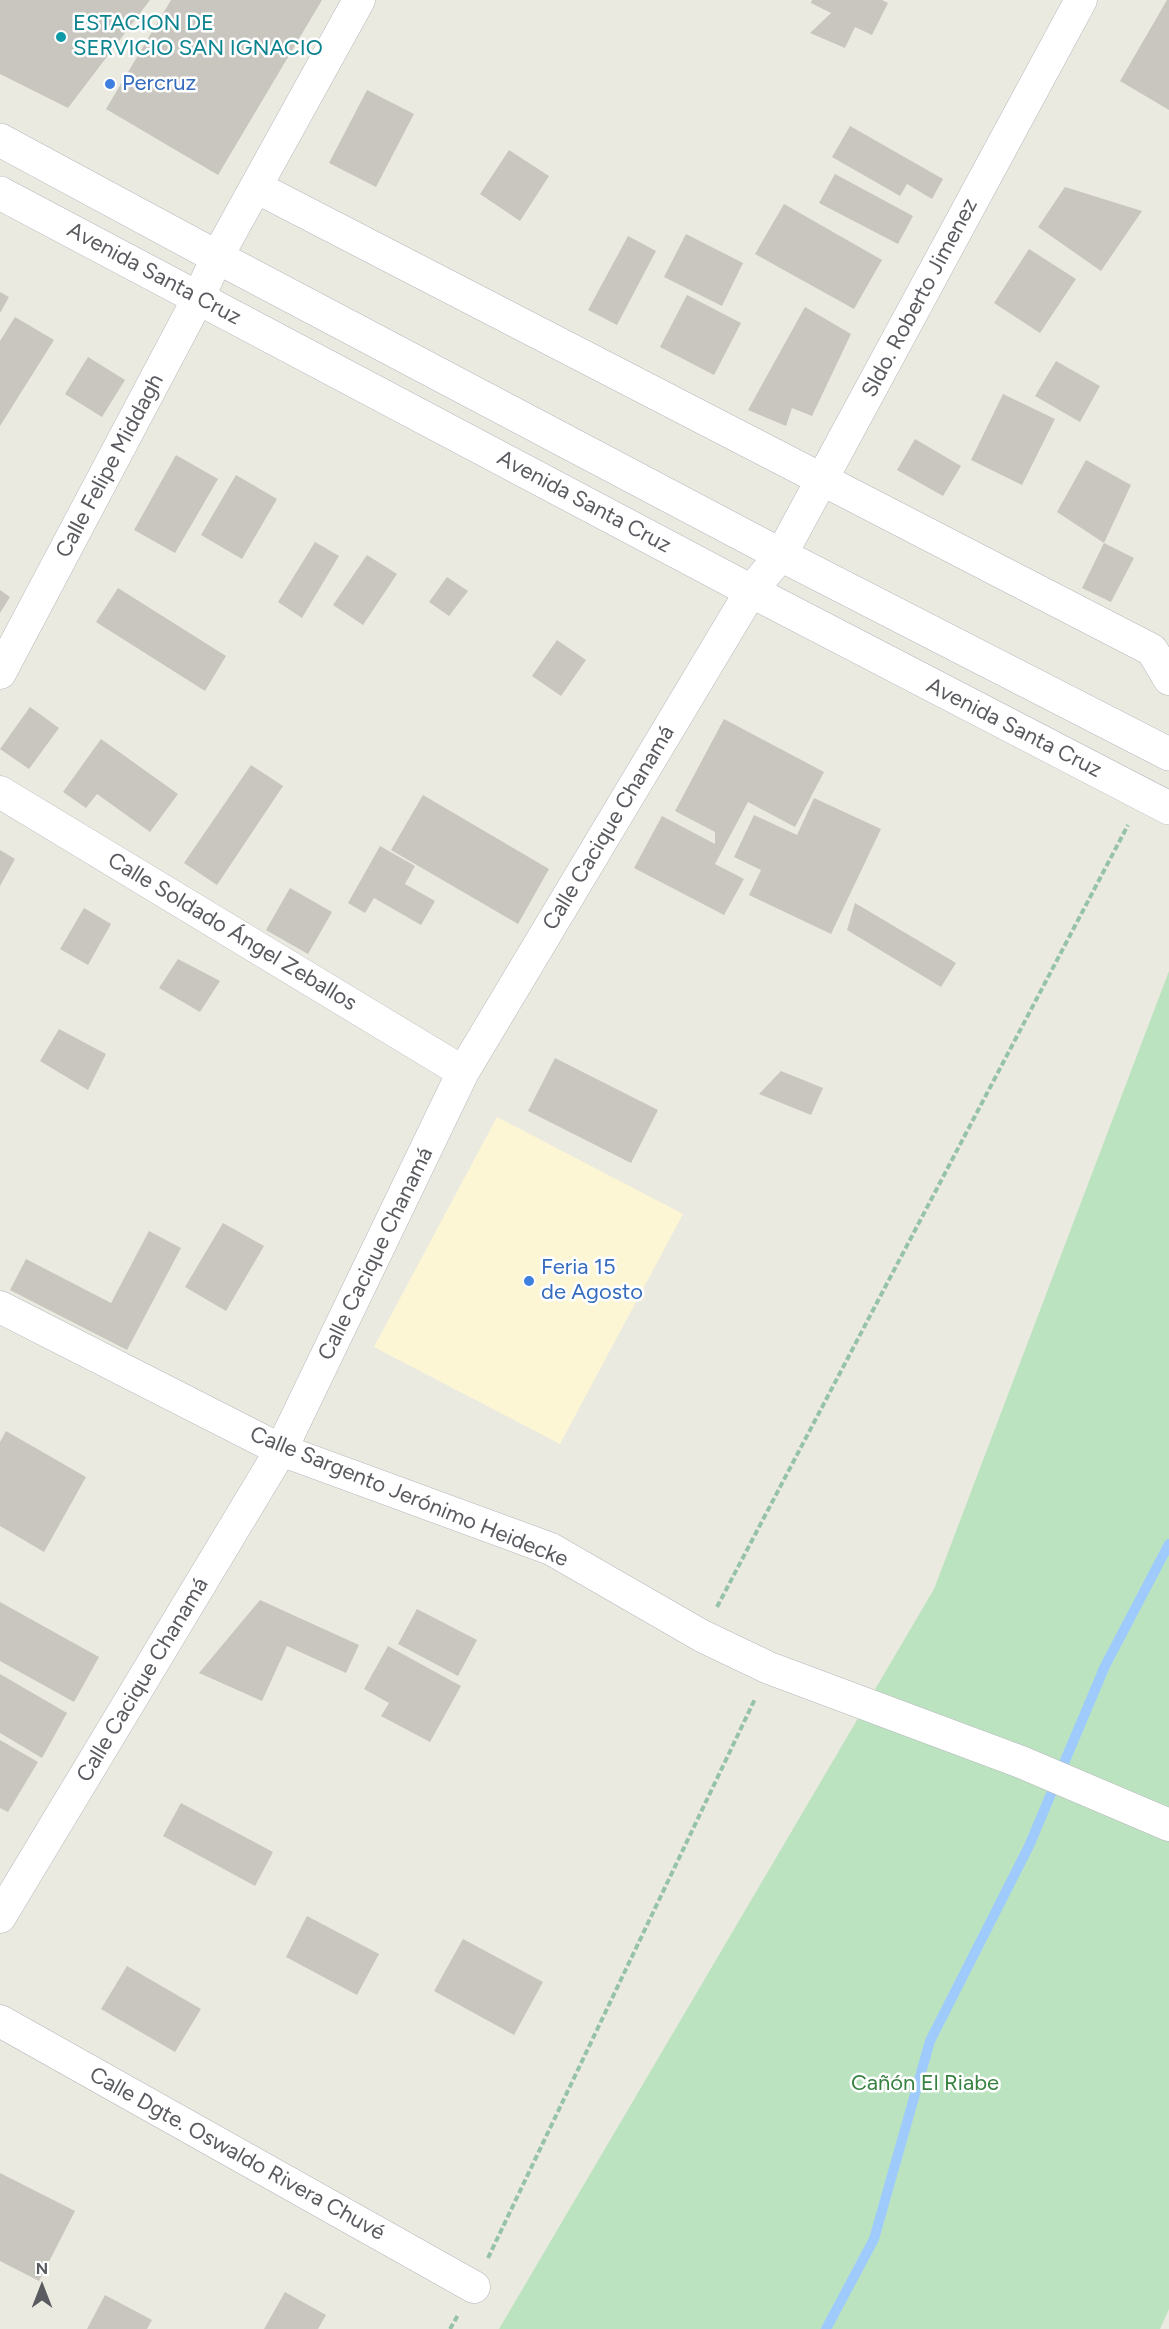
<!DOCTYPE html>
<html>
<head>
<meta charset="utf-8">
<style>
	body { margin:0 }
	#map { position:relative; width:1169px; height:2329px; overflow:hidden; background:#ebeae0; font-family:Figtree,sans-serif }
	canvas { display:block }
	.north { position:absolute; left:12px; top:2257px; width:60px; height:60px; -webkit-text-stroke:4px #fff; paint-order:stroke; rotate:0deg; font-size:16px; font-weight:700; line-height:24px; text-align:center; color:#595b60 }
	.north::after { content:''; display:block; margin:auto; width:21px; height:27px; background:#595b60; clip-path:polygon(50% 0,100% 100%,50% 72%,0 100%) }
</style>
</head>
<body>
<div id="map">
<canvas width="1169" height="2329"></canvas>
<div class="north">N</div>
</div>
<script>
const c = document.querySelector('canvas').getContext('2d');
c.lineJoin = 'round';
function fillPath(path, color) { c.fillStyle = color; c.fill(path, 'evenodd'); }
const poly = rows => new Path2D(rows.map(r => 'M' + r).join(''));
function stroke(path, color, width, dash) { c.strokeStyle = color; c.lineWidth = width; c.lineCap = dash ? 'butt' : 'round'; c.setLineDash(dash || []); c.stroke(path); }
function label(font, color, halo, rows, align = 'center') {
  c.font = font + ' Figtree,sans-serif'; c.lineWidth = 5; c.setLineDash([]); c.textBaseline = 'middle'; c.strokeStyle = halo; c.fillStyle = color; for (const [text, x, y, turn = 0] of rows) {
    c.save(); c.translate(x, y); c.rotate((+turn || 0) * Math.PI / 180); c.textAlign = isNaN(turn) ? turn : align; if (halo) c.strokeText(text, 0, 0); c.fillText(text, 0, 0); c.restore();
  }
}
fillPath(poly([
	[497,1117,683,1214,560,1444,374,1347]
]), '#fcf6d4');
fillPath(poly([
	[1169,971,1169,2309,1160,2329,499,2329,934,1589]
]), '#bce3c0');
stroke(poly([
	[826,2329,874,2239,930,2041,1029,1846,1105,1666,1169,1544]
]), '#9fcbfc', 10);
fillPath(poly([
	[0,0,150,0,68,108,0,74],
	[171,0,322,0,218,175,106,109],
	[812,0,882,0,888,3,872,35,855,27,845,48,810,33,831,13,811,3],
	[1167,0,1169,0,1169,110,1120,81],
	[367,90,414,114,376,187,329,163],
	[850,126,943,179,932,199,907,184,900,196,832,157],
	[509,150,549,176,520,221,480,194],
	[835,174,913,216,898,244,819,203],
	[1065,187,1142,211,1101,271,1038,227],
	[784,204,882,260,854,309,755,254],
	[686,234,743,263,722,306,664,277],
	[628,236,656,251,617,325,588,310],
	[1029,249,1076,279,1040,333,994,303],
	[0,292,9,297,0,313],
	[687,295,741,323,714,375,660,347],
	[805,307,851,334,812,416,792,408,786,426,748,410],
	[15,317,54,340,0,426,0,341],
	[88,357,125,380,102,417,65,394],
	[1056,361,1100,386,1080,422,1035,396],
	[1003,394,1055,419,1022,485,971,460],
	[915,439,961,466,943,496,897,470],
	[176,455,218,479,175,553,134,530],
	[1086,460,1131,485,1104,543,1057,512],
	[236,475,277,499,242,559,201,535],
	[315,542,339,556,302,618,278,602],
	[1104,543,1134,558,1111,602,1082,588],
	[367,555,397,574,363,625,333,605],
	[447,577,468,591,449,616,429,602],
	[118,588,226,656,205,691,96,622],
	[0,590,10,597,0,613],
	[557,640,586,660,561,696,532,676],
	[30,707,59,728,29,769,0,749],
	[724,719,824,772,795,827,748,802,715,864,744,879,724,915,634,868,662,816,715,844,715,832,675,811],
	[101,739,178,794,150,832,97,794,86,808,63,792],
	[251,765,283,786,217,885,184,863],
	[423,795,549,869,518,924,391,850],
	[814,798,881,829,831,934,749,895,761,870,734,857,754,815,797,835],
	[380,846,415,866,405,884,435,901,421,925,374,898,365,913,348,903],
	[0,850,15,859,0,886],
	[290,888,332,912,308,954,266,930],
	[855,903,956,963,941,987,847,930],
	[84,908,111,924,88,965,60,949],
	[178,959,220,981,200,1012,159,988],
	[59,1029,106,1054,88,1090,40,1061],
	[555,1058,658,1110,631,1163,528,1111],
	[781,1071,823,1088,811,1115,759,1094],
	[223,1223,264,1246,226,1311,185,1287],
	[149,1231,181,1248,127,1350,10,1290,26,1259,111,1303],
	[6,1431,86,1477,44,1552,0,1526,0,1442],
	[260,1600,359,1645,346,1673,287,1646,262,1701,199,1673],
	[0,1602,99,1657,74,1702,0,1661],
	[417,1609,477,1640,458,1676,398,1644],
	[388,1646,461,1686,430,1742,381,1716,389,1703,364,1689],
	[0,1674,67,1713,42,1758,0,1733],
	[0,1740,38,1762,8,1812,0,1808],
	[181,1803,273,1852,255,1886,163,1836],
	[307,1916,379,1954,357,1995,286,1957],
	[463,1939,543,1982,514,2035,434,1991],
	[127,1966,201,2009,175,2052,101,2009],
	[0,2173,75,2211,39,2281,0,2261],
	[285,2292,326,2315,318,2329,264,2329],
	[105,2295,152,2320,147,2329,87,2329]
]), '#c8c6bf');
const minor = poly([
	[256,187,1152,650,1169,679],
	[0,673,199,297,217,257,359,0],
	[0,792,463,1072],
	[0,1307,281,1450,551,1549,702,1636,769,1668,1021,1762,1169,1825],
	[0,1917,281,1450,463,1072,751,591,781,555,1081,0],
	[0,2021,474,2287]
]);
const secondary = poly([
	[0,140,217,257,781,555,1169,754],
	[0,193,751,591,1169,808]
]);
stroke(minor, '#b6b7bc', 33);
stroke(secondary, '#b6b8be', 34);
stroke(poly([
	[717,1607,1128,825],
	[488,2258,755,1699],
	[450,2329,458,2315]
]), '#96c3a7', 4, [6, 3]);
stroke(minor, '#fff', 32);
stroke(secondary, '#fff', 33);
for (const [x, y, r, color] of [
	[61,37,6,"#0f9aa8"],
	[110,84,6,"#3f7fe0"],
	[529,1281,6,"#3f7fe0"]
]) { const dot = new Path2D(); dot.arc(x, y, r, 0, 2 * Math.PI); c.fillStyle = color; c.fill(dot); stroke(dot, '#fff', 2); }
label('22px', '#0d838f', '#fff', [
	["ESTACION DE",73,24],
	["SERVICIO SAN IGNACIO",73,49]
], 'left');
label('22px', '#366cbe', '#fff', [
	["Percruz",122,84],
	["Feria 15",541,1268],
	["de Agosto",541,1293]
], 'left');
label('22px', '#595b60', '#fff', [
	["Avenida Santa Cruz",154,274,28],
	["Sldo. Roberto Jimenez",920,298,-62],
	["Calle Felipe Middagh",110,466,-62],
	["Avenida Santa Cruz",584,502,28],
	["Avenida Santa Cruz",1014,728,27],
	["Calle Cacique Chanamá",609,828,-59],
	["Calle Soldado Ángel Zeballos",232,932,31],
	["Calle Cacique Chanamá",376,1254,-64],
	["Calle Sargento Jerónimo Heidecke",409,1497,22],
	["Calle Cacique Chanamá",143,1680,-59],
	["Calle Dgte. Oswaldo Rivera Chuvé",237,2154,29]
]);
label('22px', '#378141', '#fff', [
	["Cañón El Riabe",925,2084]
]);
</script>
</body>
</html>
